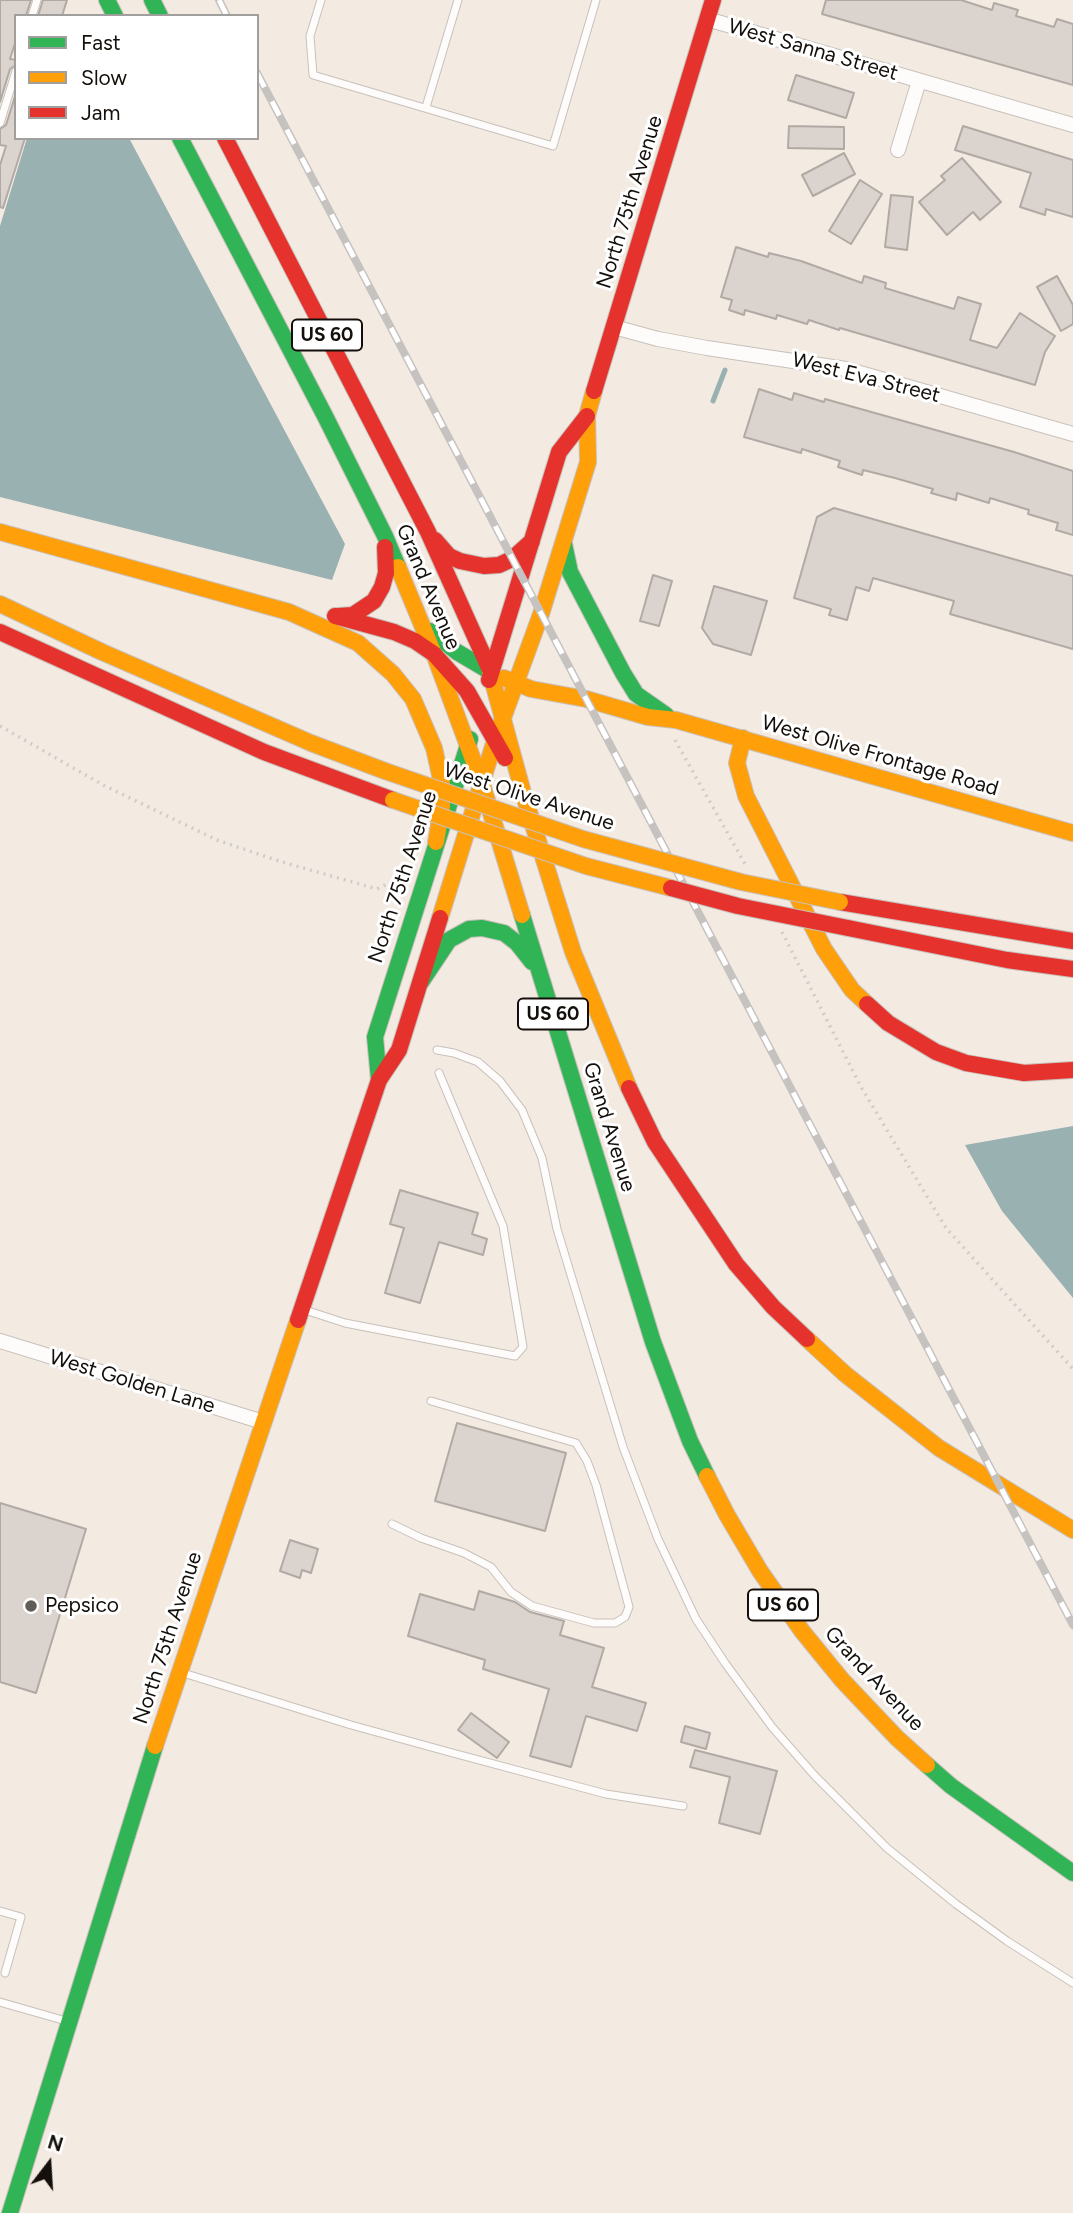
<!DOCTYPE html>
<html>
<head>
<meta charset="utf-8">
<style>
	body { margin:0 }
	#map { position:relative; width:1073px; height:2213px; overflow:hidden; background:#f3eae2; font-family:Figtree,sans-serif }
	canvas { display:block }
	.legend { position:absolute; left:14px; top:14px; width:245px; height:126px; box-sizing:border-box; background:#fff; border:2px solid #a19f9d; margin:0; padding:9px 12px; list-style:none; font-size:21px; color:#140f0a }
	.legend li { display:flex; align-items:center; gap:14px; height:35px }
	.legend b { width:35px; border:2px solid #a19f9d }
	.north { position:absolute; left:14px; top:2129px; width:70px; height:70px; -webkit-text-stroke:5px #fff; paint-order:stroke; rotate:17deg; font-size:19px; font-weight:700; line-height:28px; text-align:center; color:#140f0a }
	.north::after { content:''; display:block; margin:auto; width:24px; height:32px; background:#140f0a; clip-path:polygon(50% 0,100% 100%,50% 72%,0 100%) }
</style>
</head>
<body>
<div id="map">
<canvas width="1073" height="2213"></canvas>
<ul class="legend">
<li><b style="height:9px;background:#30b455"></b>Fast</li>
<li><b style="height:9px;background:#ff9f0a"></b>Slow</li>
<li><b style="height:9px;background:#e5322d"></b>Jam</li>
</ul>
<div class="north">N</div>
</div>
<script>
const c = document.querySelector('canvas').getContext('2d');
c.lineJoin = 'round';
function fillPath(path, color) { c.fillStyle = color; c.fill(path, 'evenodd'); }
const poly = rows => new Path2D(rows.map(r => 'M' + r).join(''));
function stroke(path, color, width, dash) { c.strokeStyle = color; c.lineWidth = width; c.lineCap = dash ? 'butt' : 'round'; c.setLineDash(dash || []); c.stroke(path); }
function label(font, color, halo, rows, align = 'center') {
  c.font = font + ' Figtree,sans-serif'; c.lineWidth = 6; c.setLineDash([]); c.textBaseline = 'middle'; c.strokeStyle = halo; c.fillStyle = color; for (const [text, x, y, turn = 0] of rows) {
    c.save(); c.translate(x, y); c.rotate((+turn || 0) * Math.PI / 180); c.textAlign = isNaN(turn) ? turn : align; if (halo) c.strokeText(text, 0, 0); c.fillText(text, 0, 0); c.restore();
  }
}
fillPath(poly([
	[27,138,129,138,345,544,332,580,0,497,0,226],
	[1073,1126,1073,1298,1002,1211,965,1145]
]), '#99b1b1');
stroke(poly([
	[713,401,725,370]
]), '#99b1b1', 5);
const building = poly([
	[0,0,31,0,26,16,16,16,16,40,10,59,16,60,16,65,10,69,0,102,0,0],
	[43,0,67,0,62,16,38,16,43,0],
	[826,0,961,0,992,10,994,3,1018,10,1016,16,1054,27,1057,19,1073,24,1073,85,822,14,826,0],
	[796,75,854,93,846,118,788,100,796,75],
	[16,93,16,138,25,138,3,208,0,207,0,165,6,146,0,145,0,129,6,125,16,93],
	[789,126,844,127,844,149,788,148,789,126],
	[963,126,1073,160,1073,217,1046,209,1045,215,1020,207,1031,173,955,150,963,126],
	[844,153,855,174,813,196,802,175,844,153],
	[962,158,1001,202,980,220,973,212,947,235,919,202,945,180,941,176,962,158],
	[860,180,882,194,851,244,829,231,860,180],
	[891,195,913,197,907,250,885,247,891,195],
	[736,247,768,257,769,253,801,261,862,283,864,276,886,283,885,288,954,309,958,297,981,304,970,340,997,348,1020,313,1055,336,1045,352,1035,385,840,328,839,330,809,320,807,324,777,315,776,319,745,310,744,315,729,310,732,300,721,297,736,247],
	[1057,276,1073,305,1073,324,1061,331,1037,287,1057,276],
	[759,389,792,400,794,393,824,402,825,399,1014,452,1073,471,1073,535,1056,530,1058,523,1028,514,1029,510,990,498,989,503,957,493,956,500,931,493,933,489,895,478,863,470,862,475,838,467,840,461,802,449,801,453,744,437,759,389],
	[834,508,1073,576,1073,649,950,614,954,601,873,578,869,591,856,587,847,620,829,615,831,609,794,598,817,517,834,508],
	[653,575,672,581,659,626,640,621,653,575],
	[714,586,767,601,751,655,713,644,702,628,714,586],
	[400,1190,478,1213,472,1234,487,1239,483,1255,439,1242,420,1303,385,1293,404,1228,390,1224,400,1190],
	[457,1423,566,1453,545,1531,435,1501,457,1423],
	[0,1503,86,1529,36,1693,0,1682,0,1503],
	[290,1540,318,1549,311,1573,302,1570,300,1578,280,1571,290,1540],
	[479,1591,515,1602,530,1612,564,1621,560,1635,604,1648,592,1687,646,1703,637,1731,586,1716,571,1767,530,1756,549,1689,483,1669,485,1660,408,1636,420,1594,474,1610,479,1591],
	[471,1713,509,1742,497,1758,458,1730,471,1713],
	[685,1726,710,1733,706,1749,681,1742,685,1726],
	[695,1750,777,1771,760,1834,719,1823,730,1777,690,1767,695,1750]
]);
fillPath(building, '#dbd3ce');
stroke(building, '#b1aaa4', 2);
const lane = poly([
	[321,0,310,36,313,75,553,146,596,0],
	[32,16,37,0],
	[426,107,458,0],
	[0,123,16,71],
	[437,1050,454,1053,478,1062,500,1081,522,1110,542,1158,557,1229,623,1447,658,1539,696,1619,725,1663,772,1727,815,1776,887,1848,956,1904,1007,1941,1073,1983],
	[302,1309,345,1323,515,1356,523,1347,503,1226,439,1073],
	[392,1524,421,1538,464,1553,491,1567,511,1592,532,1606,594,1623,615,1623,625,1617,629,1607,596,1485,587,1461,576,1443,431,1401],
	[180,1672,351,1725,449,1752,606,1794,683,1806],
	[0,1911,21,1917,5,1973],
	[0,2002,66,2021]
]);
const street = poly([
	[707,19,1073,125],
	[898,150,919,81],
	[614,327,658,339,707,348,846,369,1073,434],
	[0,1341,263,1422]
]);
const fast = poly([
	[107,0,115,16],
	[152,0,160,16],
	[180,138,325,416,385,536,398,567],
	[564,544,570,572,623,673,636,694,666,715],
	[430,631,457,652,491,672],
	[522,915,653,1342,690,1441,707,1476],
	[421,982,449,940,469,929,482,928,504,933,517,943,532,962],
	[379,1080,375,1037,470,739],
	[927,1765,951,1786,1073,1873],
	[10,2213,155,1746]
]);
const slow = poly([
	[0,532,289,612],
	[398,567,434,654,482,784,522,915],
	[0,604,102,652,311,743,385,771],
	[289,612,358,643,393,674,413,699,434,748,442,784,442,807,436,842],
	[489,668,524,796,573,952,629,1088],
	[504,678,531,689,586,699,648,717,676,720,1073,833],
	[743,738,737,763,746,796,824,949,852,990,867,1004],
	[440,918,495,740,541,614,588,462,587,416,594,391],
	[807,1339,845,1374,939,1448,1073,1530],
	[707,1476,727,1515,760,1571,802,1631,842,1680,897,1738,927,1765],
	[155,1746,298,1320]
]);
const jam = poly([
	[225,138,428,532,489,668],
	[594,391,713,0],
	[435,540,449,556,460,561,484,566,499,565,512,559,532,541],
	[335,616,394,632,415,641,434,654,467,691,505,758],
	[338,616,353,615,374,601,382,587,386,573,385,547],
	[0,632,264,752,393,800],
	[489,680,559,452,587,416],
	[840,902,1073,941],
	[848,928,1007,960,1073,969],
	[867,1004,888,1023,936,1052,966,1063,1024,1073,1073,1070],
	[629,1088,655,1142,736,1264,773,1307,807,1339],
	[298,1320,379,1080,399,1050,440,918]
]);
stroke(lane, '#c8c0ba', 9);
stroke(street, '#c8c0ba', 16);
stroke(fast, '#c8c0ba', 18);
stroke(slow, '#c8c0ba', 18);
stroke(jam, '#c8c0ba', 18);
stroke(poly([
	[0,726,105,786,217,840,282,862,377,889,393,881,408,882],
	[675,740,745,864],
	[782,932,861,1087,946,1228,1073,1369]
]), '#cfcdcb', 3.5, [2, 5]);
stroke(lane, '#fdfcfb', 7);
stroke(street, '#fdfcfb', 14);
stroke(fast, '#30b455', 16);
stroke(slow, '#ff9f0a', 16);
stroke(jam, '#e5322d', 16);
const rail = poly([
	[219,0,227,16],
	[257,73,1073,1625]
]);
stroke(rail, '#c5c2c0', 8);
stroke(rail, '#fff', 5, [16]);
const slowBridge = poly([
	[385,771,583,839,741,882,840,902],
	[393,800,586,866,671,888]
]);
const jamBridge = poly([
	[671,888,738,906,848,928]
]);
stroke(slowBridge, '#c8c0ba', 18, []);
stroke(jamBridge, '#c8c0ba', 18, []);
stroke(slowBridge, '#ff9f0a', 16);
stroke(jamBridge, '#e5322d', 16);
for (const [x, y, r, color] of [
	[31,1606,7,"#625c56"]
]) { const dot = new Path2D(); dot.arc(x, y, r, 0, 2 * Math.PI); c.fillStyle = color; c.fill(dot); stroke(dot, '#fff', 2.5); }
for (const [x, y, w] of [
	[327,335,70],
	[553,1014,70],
	[783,1605,70]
]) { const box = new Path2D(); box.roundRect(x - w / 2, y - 15.5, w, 31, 5); c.fillStyle = '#fff'; c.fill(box); stroke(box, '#140f0a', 2); }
label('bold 19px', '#140f0a', null, [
	["US 60",327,335],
	["US 60",553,1014],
	["US 60",783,1605]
]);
label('21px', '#140f0a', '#fff', [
	["West Sanna Street",813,50,16],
	["North 75th Avenue",630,202,-73],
	["West Eva Street",866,378,14],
	["Grand Avenue",428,587,67],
	["West Olive Frontage Road",880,756,16],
	["West Olive Avenue",529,797,18],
	["North 75th Avenue",403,877,-72],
	["Grand Avenue",609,1127,73],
	["West Golden Lane",132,1382,17],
	["North 75th Avenue",168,1638,-72],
	["Grand Avenue",874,1679,47]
]);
label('21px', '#140f0a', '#fff', [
	["Pepsico",45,1606]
], 'left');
</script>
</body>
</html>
